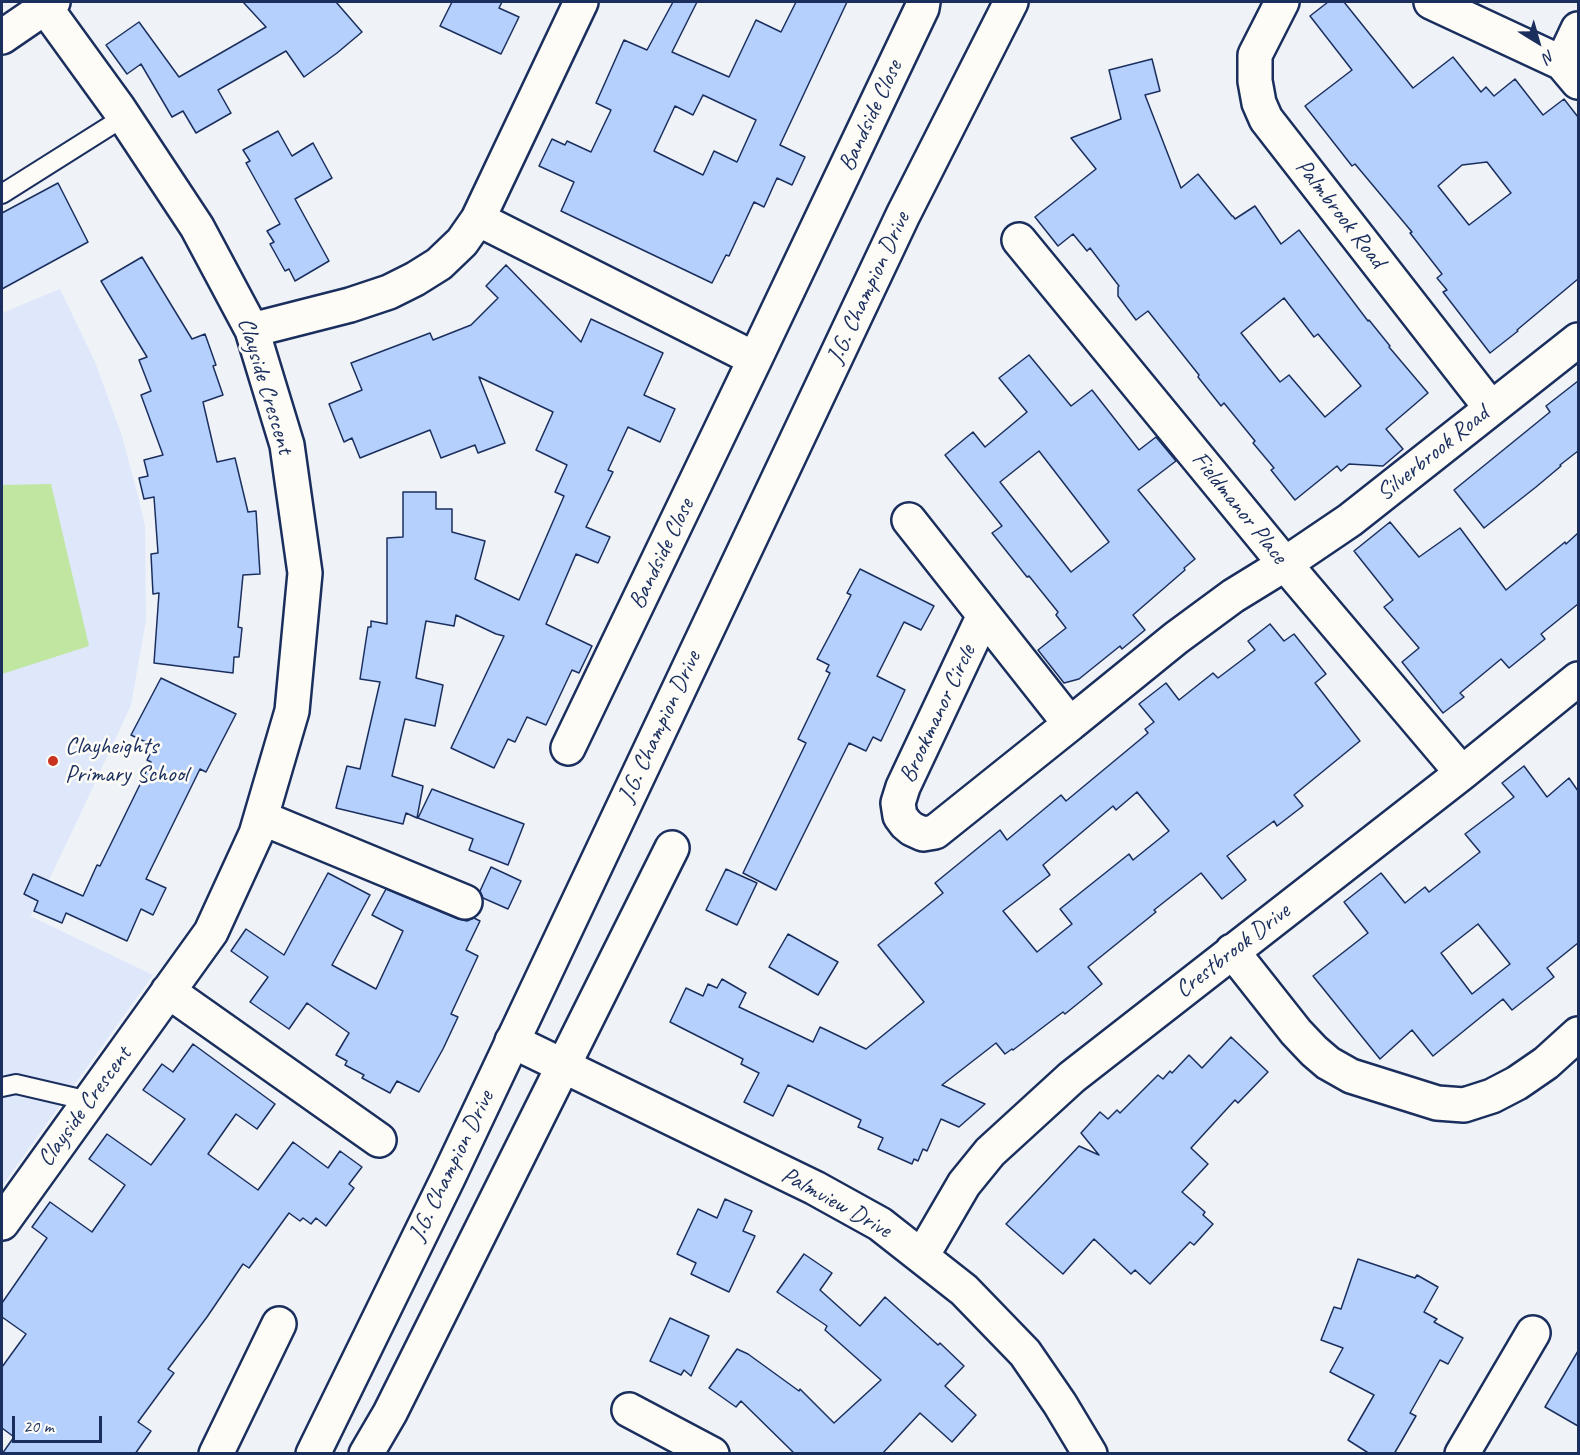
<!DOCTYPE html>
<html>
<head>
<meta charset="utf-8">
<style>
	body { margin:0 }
	#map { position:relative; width:1580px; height:1455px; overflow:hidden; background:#eff3f8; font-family:Caveat,sans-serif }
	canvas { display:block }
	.frame { position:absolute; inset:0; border:3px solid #1b2f5e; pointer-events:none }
	.north { position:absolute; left:1508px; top:12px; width:60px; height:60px; -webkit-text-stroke:4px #fdfcf7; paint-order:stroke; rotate:143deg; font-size:16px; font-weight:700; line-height:24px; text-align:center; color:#1b2f5e }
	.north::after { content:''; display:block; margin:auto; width:21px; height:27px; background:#1b2f5e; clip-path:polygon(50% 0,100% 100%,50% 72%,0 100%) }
	.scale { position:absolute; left:12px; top:1416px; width:90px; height:27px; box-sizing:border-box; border:3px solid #1b2f5e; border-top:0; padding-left:8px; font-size:18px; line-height:21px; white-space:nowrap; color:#1b2f5e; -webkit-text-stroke:4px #fdfcf7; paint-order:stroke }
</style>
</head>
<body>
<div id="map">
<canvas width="1580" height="1455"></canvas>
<div class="frame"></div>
<div class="north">N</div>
<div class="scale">20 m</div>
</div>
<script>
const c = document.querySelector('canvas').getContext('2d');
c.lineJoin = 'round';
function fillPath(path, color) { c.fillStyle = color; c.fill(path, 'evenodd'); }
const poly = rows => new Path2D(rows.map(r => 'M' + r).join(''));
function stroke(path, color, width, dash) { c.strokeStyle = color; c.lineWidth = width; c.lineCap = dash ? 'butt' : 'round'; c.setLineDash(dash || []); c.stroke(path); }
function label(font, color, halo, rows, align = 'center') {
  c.font = font + ' Caveat,sans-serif'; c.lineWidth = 5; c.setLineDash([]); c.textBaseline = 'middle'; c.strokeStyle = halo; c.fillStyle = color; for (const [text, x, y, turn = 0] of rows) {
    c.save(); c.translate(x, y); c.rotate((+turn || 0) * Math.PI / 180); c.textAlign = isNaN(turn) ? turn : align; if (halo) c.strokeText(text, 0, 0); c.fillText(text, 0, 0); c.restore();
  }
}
fillPath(poly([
	[60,289,95,362,122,436,139,500,145,526,146,620,131,705,79,817,34,911,30,916,153,975,2,1186,2,313]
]), '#dee8fa');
fillPath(poly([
	[51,484,89,646,2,674,2,485]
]), '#c0e6a1');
const building = poly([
	[243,2,336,2,362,32,337,53,304,77,286,51,218,90,231,113,196,133,183,111,172,117,141,64,127,74,106,45,139,22,179,77,266,27,243,2],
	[452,2,502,2,499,8,519,17,501,54,440,26,452,2],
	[673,2,697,2,672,52,729,77,756,20,781,32,796,2,847,2,780,145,805,157,792,185,777,178,764,207,754,202,729,256,726,255,712,283,561,211,574,182,539,166,552,139,565,145,567,141,591,152,611,110,596,103,624,40,647,50,673,2],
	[703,95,756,120,737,162,714,151,703,175,654,151,675,106,693,115,703,95],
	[1328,2,1344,2,1413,88,1453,57,1481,92,1486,87,1494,96,1515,79,1543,115,1564,99,1578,117,1578,279,1517,330,1518,331,1490,353,1443,292,1447,290,1437,278,1442,274,1410,233,1412,232,1355,164,1352,166,1305,106,1352,70,1310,16,1328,2],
	[1487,162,1511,193,1469,225,1438,186,1462,165,1487,162],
	[1152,59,1160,91,1145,95,1181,188,1198,174,1232,216,1233,216,1235,219,1255,206,1281,244,1299,230,1368,321,1369,320,1390,346,1389,347,1428,393,1386,429,1403,449,1383,466,1349,464,1341,471,1337,466,1295,500,1271,470,1274,468,1253,443,1255,441,1224,403,1221,406,1198,377,1199,375,1148,311,1136,320,1118,296,1118,287,1119,286,1090,248,1087,251,1073,234,1058,246,1035,217,1096,169,1071,138,1121,119,1109,70,1152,59],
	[1284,298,1314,337,1318,334,1361,386,1325,417,1289,375,1280,382,1241,333,1284,298],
	[278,131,292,156,313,143,332,178,295,199,329,261,295,281,289,269,285,271,270,244,274,242,267,231,280,224,246,163,250,161,243,150,278,131],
	[58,183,88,242,2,289,2,213,58,183],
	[142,257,192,339,205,334,216,365,213,366,223,395,203,402,217,462,235,458,248,512,256,511,260,574,243,575,238,627,242,628,239,657,234,657,233,673,154,663,159,593,153,594,151,554,158,553,154,497,144,499,139,478,148,476,144,460,163,455,141,395,151,391,139,360,147,357,101,281,142,257],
	[506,265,581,342,591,319,663,353,644,395,675,409,660,442,628,427,608,470,613,472,586,527,610,537,598,563,576,554,546,624,592,646,579,673,572,670,546,725,527,717,515,742,508,739,494,768,451,748,504,636,496,634,456,615,454,626,426,621,416,678,443,685,435,726,405,719,392,776,423,786,417,818,406,813,403,824,336,808,347,766,360,769,380,682,360,679,368,627,371,627,371,621,387,624,387,538,403,537,403,492,436,492,436,509,452,509,452,532,485,541,475,579,519,600,564,496,555,492,567,465,536,450,553,412,479,377,505,443,478,453,475,445,441,458,430,430,360,458,352,438,344,442,329,404,362,390,351,363,430,333,433,340,471,325,498,298,486,286,506,265],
	[1029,355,1071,406,1092,390,1139,450,1156,437,1176,461,1138,490,1195,559,1184,568,1185,570,1133,615,1145,630,1122,649,1120,646,1079,679,1064,683,1038,650,1066,628,1056,615,1058,612,1029,576,1027,577,992,533,1002,526,945,455,973,432,985,447,1027,412,999,378,1029,355],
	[1039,451,1109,542,1071,572,1000,482,1039,451],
	[1578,381,1578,451,1560,465,1561,466,1536,487,1484,528,1454,490,1550,412,1546,406,1578,381],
	[1390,522,1419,557,1460,528,1506,590,1565,542,1566,544,1578,533,1578,604,1541,634,1545,639,1509,668,1501,659,1460,693,1464,697,1443,713,1402,662,1419,648,1384,607,1393,600,1354,551,1390,522],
	[860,569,934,606,921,630,904,622,877,676,905,690,881,741,873,737,866,751,849,743,776,890,743,873,806,743,798,739,830,673,826,671,829,665,817,659,851,595,847,593,860,569],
	[1270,624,1284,641,1294,634,1326,674,1315,683,1360,741,1294,795,1303,806,1277,826,1274,821,1227,856,1246,880,1222,899,1201,873,1154,910,1156,912,1088,967,1102,984,1065,1014,1063,1012,1013,1050,1012,1049,1005,1054,996,1043,942,1085,985,1104,959,1127,941,1119,927,1151,923,1149,918,1161,914,1159,912,1164,878,1149,883,1138,858,1127,861,1120,788,1085,773,1116,744,1102,759,1073,741,1064,743,1059,670,1022,686,988,703,996,708,984,717,988,722,979,746,993,739,1007,813,1042,820,1027,866,1049,924,1002,878,945,943,893,935,883,1000,830,1007,840,1061,795,1066,801,1148,733,1145,729,1154,722,1139,704,1166,683,1179,700,1213,673,1218,678,1255,650,1248,641,1270,624],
	[1137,792,1169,831,1133,860,1129,854,1060,909,1072,924,1037,952,1003,911,1050,875,1043,865,1113,806,1116,810,1137,792],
	[161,678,236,714,206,772,200,769,146,879,166,888,153,915,141,909,127,941,66,913,62,923,34,911,38,901,24,894,33,874,83,896,97,865,100,866,151,762,147,760,154,746,131,735,161,678],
	[1524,766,1547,797,1569,778,1578,791,1578,943,1547,968,1554,977,1512,1010,1503,999,1433,1056,1412,1030,1380,1059,1313,976,1368,933,1344,902,1381,873,1405,903,1425,887,1429,892,1480,852,1465,834,1514,797,1502,783,1524,766],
	[1478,924,1510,964,1472,994,1441,953,1478,924],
	[432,789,524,824,508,865,469,850,473,839,418,818,432,789],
	[491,867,521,881,508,909,483,898,480,891,491,867],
	[726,869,757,883,737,925,706,910,726,869],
	[328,873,370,895,332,965,376,989,403,931,372,915,386,889,458,919,467,921,474,918,480,921,466,950,478,956,451,1014,458,1017,443,1049,419,1092,397,1081,390,1093,362,1078,364,1075,345,1065,347,1061,336,1055,349,1033,307,1003,289,1029,250,1002,268,977,231,951,246,929,284,955,328,873],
	[788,934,838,962,818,995,769,967,788,934],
	[1231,1037,1268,1072,1238,1103,1235,1100,1191,1148,1208,1164,1182,1192,1205,1212,1203,1215,1213,1224,1194,1245,1190,1242,1150,1284,1135,1270,1131,1274,1094,1239,1063,1274,1006,1224,1079,1146,1099,1155,1081,1133,1100,1112,1108,1119,1117,1110,1120,1113,1158,1075,1163,1079,1170,1071,1172,1073,1189,1055,1202,1068,1231,1037],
	[193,1044,275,1104,257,1129,236,1114,208,1154,258,1190,293,1142,328,1168,340,1151,362,1167,349,1184,354,1188,326,1226,316,1218,311,1224,303,1218,300,1221,289,1213,249,1268,243,1264,207,1317,168,1369,174,1373,138,1422,151,1431,135,1454,2,1454,14,1437,2,1428,2,1367,26,1334,2,1317,2,1303,47,1238,32,1227,50,1202,92,1232,125,1185,89,1159,107,1134,151,1165,185,1119,143,1090,162,1064,173,1072,193,1044],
	[725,1199,752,1211,743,1231,755,1236,729,1292,691,1274,696,1263,677,1254,698,1209,717,1218,725,1199],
	[804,1254,832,1273,820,1290,860,1326,885,1297,938,1345,940,1343,964,1366,945,1386,976,1415,952,1442,920,1413,882,1454,795,1454,741,1401,736,1407,709,1388,737,1349,748,1354,799,1391,800,1389,834,1423,881,1380,825,1330,827,1326,777,1292,804,1254],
	[1358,1259,1415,1278,1417,1275,1438,1287,1424,1312,1437,1319,1434,1322,1463,1338,1448,1364,1440,1360,1410,1413,1416,1416,1394,1454,1370,1454,1348,1440,1374,1395,1330,1372,1343,1348,1321,1340,1334,1307,1341,1309,1358,1259],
	[670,1318,709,1336,691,1376,684,1370,681,1375,650,1361,670,1318],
	[1578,1351,1578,1426,1545,1407,1578,1351]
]);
fillPath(building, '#b5d0fd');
stroke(building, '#1b2f5e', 1.5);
const service = poly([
	[2,194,124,117],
	[2,1087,16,1084,89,1101]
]);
const minor = poly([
	[1282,2,1255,55,1255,81,1259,103,1266,119,1491,408],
	[1431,2,1562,63,1578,82],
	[2,37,53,2],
	[1562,63,1578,29],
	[478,219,755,359],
	[1019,240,1285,564,1462,773],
	[252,330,350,305,389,292,415,279,439,264,462,242,478,219,581,2],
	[909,520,1070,724,1176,638,1233,596,1285,564,1350,520,1578,340],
	[984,615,903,787,898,803,900,816,906,824,912,829,923,834,935,832,1070,724],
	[568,748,755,359,922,8,923,2],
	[262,818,465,902],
	[1232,951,1296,1032,1314,1051,1328,1063,1351,1076,1437,1103,1464,1105,1492,1096,1517,1083,1546,1063,1578,1034],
	[168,991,379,1140],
	[2,1223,211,932,256,834,292,711,305,573,287,445,252,330,197,227,119,109,45,7],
	[922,1256,964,1184,990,1152,1072,1077,1462,773,1578,679],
	[629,1410,712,1454],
	[216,1454,279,1324],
	[366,1454,390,1413,672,848],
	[1462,1454,1533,1333]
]);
const tertiary = poly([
	[512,1041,815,1188,880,1224,964,1290,1025,1353,1060,1404,1090,1454]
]);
const secondary = poly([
	[313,1454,448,1178,903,215,1011,2]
]);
stroke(service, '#1b2f5e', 22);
stroke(minor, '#1b2f5e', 38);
stroke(tertiary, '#1b2f5e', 38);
stroke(secondary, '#1b2f5e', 38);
stroke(service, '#fdfcf7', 18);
stroke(minor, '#fdfcf7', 33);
stroke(tertiary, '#fdfcf7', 33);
stroke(secondary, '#fdfcf7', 33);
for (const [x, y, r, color] of [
	[53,761,6,"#c8321e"]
]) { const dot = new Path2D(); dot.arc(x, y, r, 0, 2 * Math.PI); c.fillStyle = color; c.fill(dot); stroke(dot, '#fdfcf7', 2); }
label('24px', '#1b2f5e', '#fdfcf7', [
	["Bandside Close",871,116,-65],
	["Palmbrook Road",1340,214,52],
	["J.G. Champion Drive",869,288,-65],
	["Clayside Crescent",265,386,73],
	["Silverbrook Road",1433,454,-39],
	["Fieldmanor Place",1239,508,51],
	["Bandside Close",662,554,-64],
	["Brookmanor Circle",938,714,-65],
	["J.G. Champion Drive",660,727,-65],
	["Crestbrook Drive",1233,951,-38],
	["Clayside Crescent",85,1107,-54],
	["J.G. Champion Drive",452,1166,-64],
	["Palmview Drive",836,1203,29]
]);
label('24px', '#1b2f5e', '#fdfcf7', [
	["Clayheights",65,747],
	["Primary School",65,775]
], 'left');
</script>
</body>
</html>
